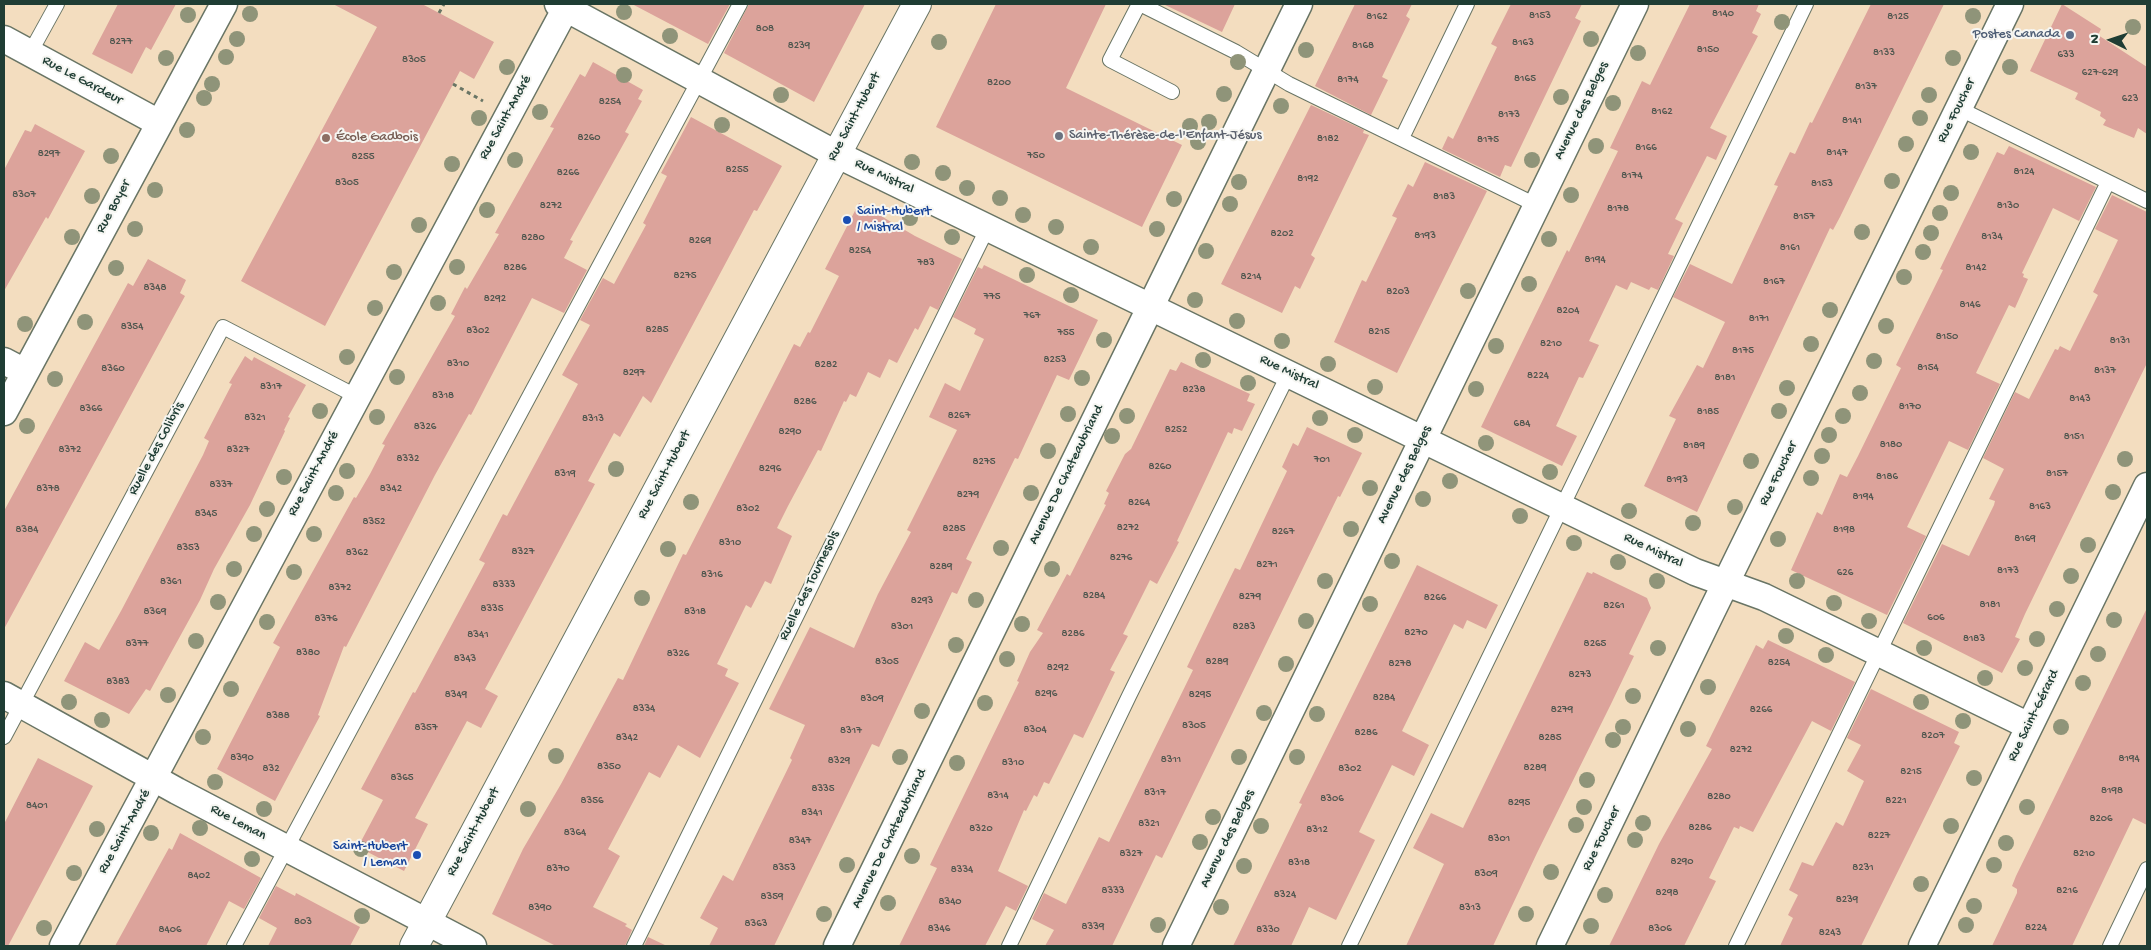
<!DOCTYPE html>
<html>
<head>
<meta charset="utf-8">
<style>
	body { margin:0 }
	#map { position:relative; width:2151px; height:950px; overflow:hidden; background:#f3ddbf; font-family:"Gochi Hand",sans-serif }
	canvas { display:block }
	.frame { position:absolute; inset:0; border:5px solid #1f3d34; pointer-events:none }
	.north { position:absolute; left:2086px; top:15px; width:50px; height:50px; -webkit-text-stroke:4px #f6f6f2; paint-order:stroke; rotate:274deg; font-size:14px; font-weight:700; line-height:20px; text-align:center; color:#1f3d34 }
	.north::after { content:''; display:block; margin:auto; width:18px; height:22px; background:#1f3d34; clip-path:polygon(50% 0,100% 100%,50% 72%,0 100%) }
</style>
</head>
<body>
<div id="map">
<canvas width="2151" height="950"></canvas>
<div class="frame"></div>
<div class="north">N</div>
</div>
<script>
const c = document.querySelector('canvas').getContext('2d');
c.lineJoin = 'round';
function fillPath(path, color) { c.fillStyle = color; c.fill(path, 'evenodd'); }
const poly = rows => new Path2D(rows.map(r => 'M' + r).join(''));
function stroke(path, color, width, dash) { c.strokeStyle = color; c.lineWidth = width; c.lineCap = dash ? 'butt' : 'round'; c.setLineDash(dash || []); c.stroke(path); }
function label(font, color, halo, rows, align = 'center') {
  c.font = font + ' "Gochi Hand",sans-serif'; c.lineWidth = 4; c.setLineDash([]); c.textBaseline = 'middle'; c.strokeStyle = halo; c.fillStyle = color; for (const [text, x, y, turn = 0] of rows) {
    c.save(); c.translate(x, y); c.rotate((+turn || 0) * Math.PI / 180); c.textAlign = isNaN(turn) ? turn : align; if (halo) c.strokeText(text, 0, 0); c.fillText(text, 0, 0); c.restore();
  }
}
fillPath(poly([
	[118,4,176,4,151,50,146,47,132,74,92,54],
	[333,4,422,4,494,42,474,79,460,71,325,326,241,281,377,27],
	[632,4,730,4,708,44],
	[749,4,865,4,814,102,724,53],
	[996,4,1106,4,1066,88,1182,145,1142,227,936,127],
	[1163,4,1235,4,1222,32],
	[1355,4,1412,4,1406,16,1410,19,1382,77,1388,80,1371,115,1315,86],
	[1511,4,1582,4,1575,18,1581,21,1511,167,1505,165,1500,177,1442,149,1448,136,1453,139,1497,47,1491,44],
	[1690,4,1759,4,1756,11,1761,14,1752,33,1758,36,1710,128,1727,136,1716,160,1707,156,1675,219,1683,223,1668,254,1674,256,1658,290,1651,287,1649,290,1631,282,1627,290,1616,285,1589,341,1599,345,1583,378,1579,377,1556,426,1577,436,1562,466,1481,427,1567,250,1569,252,1618,151,1610,148,1642,81,1650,85],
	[1871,4,1944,4,1840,217,1833,230,1830,228,1697,512,1644,486,1676,419,1669,416,1697,365,1703,368,1725,322,1673,297,1690,264,1732,284,1778,186,1774,185,1790,152,1795,154,1810,122,1812,123],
	[2062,4,2101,29,2098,35,2147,67,2147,134,2138,128,2134,138,2103,125,2106,120,2100,116,2101,112,2075,99,2078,93,2030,71],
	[593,62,643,90,638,99,642,101,625,132,629,134,570,240,573,241,564,258,587,270,564,313,532,298,471,415,469,414,435,475,346,647,344,646,318,715,320,716,275,801,217,769,280,647,273,643,354,497,356,498,370,474,385,445,382,444,455,316,451,314,465,287,467,289,499,234,495,233,554,128,550,127,580,74,585,77],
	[1311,105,1364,130,1363,133,1369,135,1311,255,1315,258,1300,289,1295,286,1282,313,1221,284],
	[691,117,782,166,757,211,754,210,651,403,643,396,620,437,614,433,588,481,595,484,485,689,498,696,481,728,467,721,415,818,428,824,404,871,358,847,383,800,361,789,413,692,415,693,485,563,479,560,503,514,507,516,578,384,562,375,590,325,580,320,603,278,614,284,646,225,643,223,667,176,661,173],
	[35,124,85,151,48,219,46,217,4,291,4,170,25,130,31,132],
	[2009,146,2096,187,2079,221,2053,208,2022,273,2024,274,2023,277,2028,279,2015,308,2009,305,1976,373,2000,384,1968,450,1949,441,1907,527,1926,536,1887,615,1791,570,1817,512,1822,515,1840,474,1847,477,1858,456,1901,368,1896,365,1943,270,1940,269,1997,152,2004,155],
	[1425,162,1487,191,1397,373,1334,342,1362,280,1366,282,1397,218,1392,216,1408,184,1413,187],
	[2112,195,2147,212,2147,363,2025,614,2015,637,2020,639,2002,673,1903,623,1942,544,1969,556,1994,505,1995,501,1989,499,2004,469,1983,458,2015,392,2029,399,2055,349,2058,350,2060,346,2070,351,2098,295,2093,292,2118,240,2095,229],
	[859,203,915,236,962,259,938,310,930,306,918,330,915,328,897,363,889,359,880,378,868,372,856,397,850,394,846,402,844,401,821,451,818,450,788,506,777,528,792,536,771,584,765,581,751,608,746,605,717,664,728,669,725,676,739,683,700,758,678,745,660,778,649,772,608,849,620,856,593,907,627,924,625,926,632,930,625,946,556,946,492,914,523,849,561,784,618,678,623,680,683,554,686,555,794,344,800,347,808,332,810,333,839,276,825,269],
	[148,259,186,280,180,293,185,296,4,629,4,511,128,283,133,286],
	[984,265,1098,320,1069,380,1057,375,1018,459,1015,458,966,559,972,562,957,594,952,592,879,747,872,744,774,946,709,946,718,928,700,918,723,875,733,881,792,760,790,758,805,725,769,709,810,627,854,648,878,594,911,532,907,530,957,430,929,417,945,383,960,391,984,339,974,334,976,329,953,317,978,267,982,269],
	[245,356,252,361,254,357,306,385,288,417,290,418,284,430,285,431,250,505,214,569,200,600,150,691,146,689,129,714,64,681,85,642,99,650,121,611,203,455,209,441,204,438,232,384,229,383],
	[1181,362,1250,394,1247,401,1255,404,1242,431,1234,428,1232,434,1228,432,1177,541,1179,542,1157,584,1150,580,1123,634,1128,636,1110,670,1115,672,1083,738,1074,734,1049,784,1044,782,1037,797,1034,795,1026,811,1024,810,998,871,1028,886,1016,911,1006,906,985,946,899,946,937,868,930,865,1019,682,1017,681,1030,652,1043,633,1037,630,1067,574,1070,576,1106,505,1104,504,1109,493,1106,491,1125,454,1131,449,1170,369,1176,371],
	[1307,427,1362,453,1340,497,1338,496,1162,858,1156,855,1112,946,1045,946,1054,930,1032,919,1044,893,1066,904,1099,837,1109,842,1193,670,1187,667,1213,613,1235,568,1240,570,1287,471,1282,467,1293,443,1298,446],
	[1417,565,1498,605,1486,629,1467,620,1463,629,1454,624,1402,731,1429,745,1414,776,1392,765,1359,832,1375,840,1336,920,1309,907,1291,946,1233,946,1302,804,1299,803],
	[1587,572,1592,574,1593,572,1647,598,1651,608,1629,654,1634,656,1611,704,1537,853,1493,946,1406,946,1444,864,1413,848,1431,813,1463,828],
	[2147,608,2147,825,2133,818,2072,946,1992,946,2017,893,2017,889,2012,886,2016,876],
	[1768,640,1855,682,1831,731,1812,721,1753,832,1740,826,1739,829,1734,827,1709,878,1716,881,1684,946,1609,946,1659,844,1712,749,1706,746,1756,645,1763,649],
	[1871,689,1959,732,1954,743,1960,746,1861,946,1780,946,1793,918,1788,915,1798,895,1789,890,1802,862,1813,866,1836,822,1843,826,1864,781,1847,771,1861,745,1847,738],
	[38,758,93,786,8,946,4,946,4,824],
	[180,833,261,878,244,909,229,901,206,946,115,946,169,848,172,850],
	[276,886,295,896,296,893,360,927,350,946,268,946,277,928,259,918],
	[648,937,667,946,644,946]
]), '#dca39b');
const lane = poly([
	[1139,4,1110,60,1172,92],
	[1140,4,1236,52,1289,84,1536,205],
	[30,53,57,4],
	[1958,108,2147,201],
	[1402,138,1467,4],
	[4,737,223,327,356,396],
	[234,946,740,4],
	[634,946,988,227],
	[1009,946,1129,696,1289,373],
	[1349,946,1806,4],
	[1736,946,2108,182],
	[2110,946,2147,869]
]);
const street = poly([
	[558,4,836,154,1695,572,1764,597,2029,726],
	[4,39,159,123],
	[4,361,25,372],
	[4,412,224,4],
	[4,695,177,791,473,946],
	[63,946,568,4],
	[837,946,1299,4],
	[1176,946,1635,4],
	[1550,946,1712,611,2010,4],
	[1922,946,2147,486]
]);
const secondary = poly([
	[414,946,917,4]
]);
stroke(lane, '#697565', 16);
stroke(street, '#697565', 29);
stroke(secondary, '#697565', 30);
stroke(poly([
	[439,13,444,4],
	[453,84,483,101]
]), '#697565', 3, [4, 4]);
stroke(lane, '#fff', 14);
stroke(street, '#fff', 26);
stroke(secondary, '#fff', 28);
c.fillStyle = '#8f9479';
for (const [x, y] of [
	[624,12],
	[250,14],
	[188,15],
	[1973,16],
	[1782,22],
	[2133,27],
	[670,36],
	[237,39],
	[1591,39],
	[939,42],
	[1306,50],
	[1638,53],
	[226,57],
	[166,58],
	[1953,58],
	[1238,62],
	[507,67],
	[2010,67],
	[624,75],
	[212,84],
	[1224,94],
	[781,95],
	[1929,95],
	[1561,97],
	[204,98],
	[1613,103],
	[1281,106],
	[540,112],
	[479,118],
	[1920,118],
	[1209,122],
	[722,125],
	[1190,126],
	[187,130],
	[1198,142],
	[1906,144],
	[1596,146],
	[1971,152],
	[111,156],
	[515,160],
	[1532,160],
	[912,162],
	[452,164],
	[943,173],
	[1892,181],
	[1239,182],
	[967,188],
	[155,190],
	[1951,193],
	[1571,195],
	[92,196],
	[1000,198],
	[1174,199],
	[1230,204],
	[487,210],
	[1940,213],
	[1023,215],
	[910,218],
	[419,225],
	[1056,227],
	[135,229],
	[1157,229],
	[1862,232],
	[1931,233],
	[72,237],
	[952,237],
	[1549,239],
	[1091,247],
	[1206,251],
	[1923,252],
	[457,267],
	[116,268],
	[394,272],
	[1027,275],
	[1904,277],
	[1529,284],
	[1468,291],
	[1071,295],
	[1195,300],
	[438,303],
	[375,308],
	[1830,310],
	[1237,321],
	[85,322],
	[25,324],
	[1886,326],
	[1104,340],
	[1282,341],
	[1811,344],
	[1496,346],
	[347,357],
	[1203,360],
	[1874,361],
	[1328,364],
	[397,377],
	[1082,378],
	[55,379],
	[1248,383],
	[1375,387],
	[1787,388],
	[1476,389],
	[1860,393],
	[320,411],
	[1779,411],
	[1068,414],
	[1127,416],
	[1843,416],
	[377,417],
	[1320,418],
	[27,426],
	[1355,435],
	[1829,435],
	[1112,436],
	[1486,443],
	[1048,451],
	[1822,456],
	[2125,459],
	[1751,461],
	[616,469],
	[347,471],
	[1550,472],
	[284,477],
	[1811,478],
	[1450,481],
	[1370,488],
	[2113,492],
	[336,493],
	[1031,493],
	[1423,499],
	[691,502],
	[1735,507],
	[267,509],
	[1629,511],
	[1520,516],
	[1693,523],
	[1351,529],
	[254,534],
	[314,534],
	[1778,539],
	[1574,543],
	[2088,545],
	[1001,548],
	[668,549],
	[1392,561],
	[1618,562],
	[234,569],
	[1052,569],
	[294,572],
	[2071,576],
	[1325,581],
	[1657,581],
	[1797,581],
	[642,598],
	[976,600],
	[218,602],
	[1834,603],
	[1370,604],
	[2057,609],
	[2114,620],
	[1306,621],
	[1869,621],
	[267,622],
	[1022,624],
	[1786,636],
	[2037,639],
	[196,641],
	[956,645],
	[1658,648],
	[1924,648],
	[2098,654],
	[1826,655],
	[1007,659],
	[1286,664],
	[2025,668],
	[1985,678],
	[2083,683],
	[1708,687],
	[231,689],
	[168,695],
	[1633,696],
	[69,702],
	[1921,702],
	[985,703],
	[922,711],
	[1264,713],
	[1317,714],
	[102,720],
	[1963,721],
	[1623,727],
	[2061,727],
	[1688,729],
	[203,737],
	[1613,740],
	[556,756],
	[900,757],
	[1239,757],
	[1297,757],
	[957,763],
	[1974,778],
	[1587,780],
	[215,782],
	[1584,807],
	[2027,807],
	[264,809],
	[528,809],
	[1213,817],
	[1643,823],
	[1576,825],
	[1261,826],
	[1951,826],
	[200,828],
	[97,829],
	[151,833],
	[1635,840],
	[1200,842],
	[2006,843],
	[361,849],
	[912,856],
	[252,859],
	[847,865],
	[1994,865],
	[1244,866],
	[1551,872],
	[74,873],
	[1921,884],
	[1605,895],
	[888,903],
	[1974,906],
	[1221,907],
	[824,914],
	[1526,914],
	[362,916],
	[1158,925],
	[1966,925],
	[1591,926],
	[44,928]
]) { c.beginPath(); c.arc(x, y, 8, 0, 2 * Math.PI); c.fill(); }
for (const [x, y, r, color] of [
	[2070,35,5,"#5c6f8a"],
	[1059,136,5,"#6b7280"],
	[326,138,5,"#8d6e63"],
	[847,220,5,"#1a4fb4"],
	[417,855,5,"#1a4fb4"]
]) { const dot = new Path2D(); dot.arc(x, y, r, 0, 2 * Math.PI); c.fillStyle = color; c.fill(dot); stroke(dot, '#f6f6f2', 2); }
label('11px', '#4e564e', null, [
	["8140",1723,14],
	["8153",1540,16],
	["8162",1377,17],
	["8125",1898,17],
	["808",765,29],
	["8277",121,42],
	["8163",1523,43],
	["8239",799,46],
	["8168",1363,46],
	["8150",1708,50],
	["8133",1884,53],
	["633",2066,55],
	["8305",414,60],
	["627-629",2100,73],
	["8165",1525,79],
	["8174",1348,80],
	["8200",999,83],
	["8137",1866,87],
	["623",2130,99],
	["8254",610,102],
	["8162",1662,112],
	["8173",1509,115],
	["8141",1852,121],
	["8260",589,138],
	["8182",1328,139],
	["8175",1488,140],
	["8166",1646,148],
	["8147",1837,153],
	["8297",49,154],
	["750",1036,156],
	["8255",363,157],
	["8255",737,170],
	["8124",2024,172],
	["8266",568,173],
	["8174",1632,176],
	["8192",1308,179],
	["8305",347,183],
	["8153",1822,184],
	["8307",24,195],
	["8183",1444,197],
	["8272",551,206],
	["8130",2008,206],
	["8178",1618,209],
	["8157",1804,217],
	["8202",1282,234],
	["8193",1425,236],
	["8134",1992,237],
	["8280",533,238],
	["8269",700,241],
	["8161",1790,248],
	["8254",860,251],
	["8194",1595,260],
	["783",926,263],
	["8286",515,268],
	["8142",1976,268],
	["8275",685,276],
	["8214",1251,277],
	["8167",1774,282],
	["8348",155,288],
	["8203",1398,292],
	["775",992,297],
	["8292",495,299],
	["8146",1970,305],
	["8204",1568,311],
	["767",1032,316],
	["8171",1759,319],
	["8354",132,327],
	["8285",657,330],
	["8302",478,331],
	["8215",1379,332],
	["755",1066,333],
	["8150",1947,337],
	["8131",2120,341],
	["8210",1551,344],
	["8175",1743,351],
	["8253",1055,360],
	["8310",458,364],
	["8282",826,365],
	["8154",1928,368],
	["8360",113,369],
	["8137",2105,371],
	["8297",634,373],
	["8224",1538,376],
	["8181",1725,378],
	["8317",271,387],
	["8238",1194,390],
	["8318",443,396],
	["8143",2080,399],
	["8286",805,402],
	["8170",1910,407],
	["8366",91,409],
	["8185",1708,412],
	["8267",959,416],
	["8321",255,418],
	["8313",593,419],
	["684",1522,424],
	["8326",425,427],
	["8252",1176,430],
	["8290",790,432],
	["8151",2074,437],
	["8180",1891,445],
	["8189",1694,446],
	["8372",70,450],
	["8327",238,450],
	["8332",408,459],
	["701",1322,460],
	["8275",984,462],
	["8260",1160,467],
	["8296",770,469],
	["8319",565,474],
	["8157",2057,474],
	["8186",1887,477],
	["8193",1677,480],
	["8337",221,485],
	["8378",48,489],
	["8342",391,489],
	["8279",968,495],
	["8194",1863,497],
	["8264",1139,503],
	["8163",2040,507],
	["8302",748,509],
	["8345",206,514],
	["8352",374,522],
	["8272",1128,528],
	["8285",954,529],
	["8384",27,530],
	["8198",1844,530],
	["8267",1283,532],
	["8169",2025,539],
	["8310",730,543],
	["8353",188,548],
	["8327",523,552],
	["8362",357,553],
	["8276",1121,558],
	["8271",1267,565],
	["8289",941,567],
	["8173",2008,571],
	["626",1845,573],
	["8316",712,575],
	["8361",171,582],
	["8333",504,585],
	["8372",340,588],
	["8284",1094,596],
	["8279",1250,597],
	["8266",1435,598],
	["8293",922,601],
	["8181",1990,605],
	["8261",1614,606],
	["8335",492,609],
	["8369",155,612],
	["8318",695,612],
	["606",1936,618],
	["8376",326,619],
	["8301",902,627],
	["8283",1244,627],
	["8270",1416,633],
	["8286",1073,634],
	["8341",478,635],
	["8183",1974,639],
	["8377",137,644],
	["8265",1595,644],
	["8380",308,653],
	["8326",678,654],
	["8343",465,659],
	["8305",887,662],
	["8289",1217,662],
	["8254",1779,663],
	["8278",1400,664],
	["8292",1058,668],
	["8273",1580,675],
	["8383",118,682],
	["8296",1046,694],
	["8349",456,695],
	["8295",1200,695],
	["8284",1384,698],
	["8309",872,699],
	["8334",644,709],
	["8279",1562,710],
	["8266",1761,710],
	["8388",278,716],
	["8305",1194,726],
	["8357",426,728],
	["8304",1035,730],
	["8317",851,731],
	["8286",1366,733],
	["8207",1933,736],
	["8342",627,738],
	["8285",1550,738],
	["8272",1741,750],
	["8390",242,758],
	["8194",2129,759],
	["8311",1171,760],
	["8329",839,761],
	["8310",1013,763],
	["8350",609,767],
	["8289",1535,768],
	["832",271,769],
	["8302",1350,769],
	["8215",1911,772],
	["8365",402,778],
	["8335",823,789],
	["8198",2112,791],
	["8317",1155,793],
	["8314",998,796],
	["8280",1719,797],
	["8306",1332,799],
	["8356",592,801],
	["8221",1896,801],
	["8295",1519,803],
	["8401",37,806],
	["8341",812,813],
	["8206",2101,819],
	["8321",1149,824],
	["8286",1700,828],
	["8320",981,829],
	["8312",1317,830],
	["8364",575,833],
	["8227",1879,836],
	["8301",1499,839],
	["8347",800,841],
	["8327",1131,854],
	["8210",2084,854],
	["8290",1682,862],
	["8318",1299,863],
	["8353",784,868],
	["8231",1863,868],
	["8370",558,869],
	["8334",962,870],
	["8309",1486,874],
	["8402",199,876],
	["8333",1113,891],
	["8216",2067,891],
	["8298",1667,893],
	["8324",1285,895],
	["8359",772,897],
	["8239",1847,900],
	["8340",950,902],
	["8390",540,908],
	["8313",1470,908],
	["803",303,922],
	["8363",756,924],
	["8339",1093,927],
	["8224",2036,928],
	["8346",939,929],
	["8306",1660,929],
	["8406",170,930],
	["8330",1268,930],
	["8243",1830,933]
]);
label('14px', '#4e5e75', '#f6f6f2', [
	["Postes Canada",2060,35]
], 'right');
label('14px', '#1f3d34', '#f6f6f2', [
	["Rue Le Gardeur",82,81,28],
	["Avenue des Belges",1582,111,-64],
	["Rue Foucher",1957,111,-64],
	["Rue Saint-Hubert",855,117,-62],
	["Rue Saint-André",506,118,-61],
	["Rue Mistral",884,177,26],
	["Rue Boyer",114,207,-62],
	["Rue Mistral",1289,373,26],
	["Ruelle des Colibris",157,449,-62],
	["Rue Saint-André",314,474,-62],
	["Rue Foucher",1779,474,-64],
	["Rue Saint-Hubert",665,475,-62],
	["Avenue De Chateaubriand",1067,475,-64],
	["Avenue des Belges",1405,475,-64],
	["Rue Mistral",1653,551,26],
	["Ruelle des Tournesols",810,586,-64],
	["Rue Saint-Gérard",2034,716,-64],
	["Rue Leman",238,823,28],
	["Rue Saint-André",125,832,-61],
	["Rue Saint-Hubert",474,832,-62],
	["Avenue De Chateaubriand",890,839,-64],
	["Avenue des Belges",1228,839,-64],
	["Rue Foucher",1602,839,-64]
]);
label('14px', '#5b616d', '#f6f6f2', [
	["Sainte-Thérèse-de-l'Enfant-Jésus",1069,136]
], 'left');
label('14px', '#785e54', '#f6f6f2', [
	["École Gadbois",336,138]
], 'left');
label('14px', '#164399', '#f6f6f2', [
	["Saint-Hubert",857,212],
	["/ Mistral",857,228],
	["Saint-Hubert",407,847,"right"],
	["/ Leman",407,863,"right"]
], 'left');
</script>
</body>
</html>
